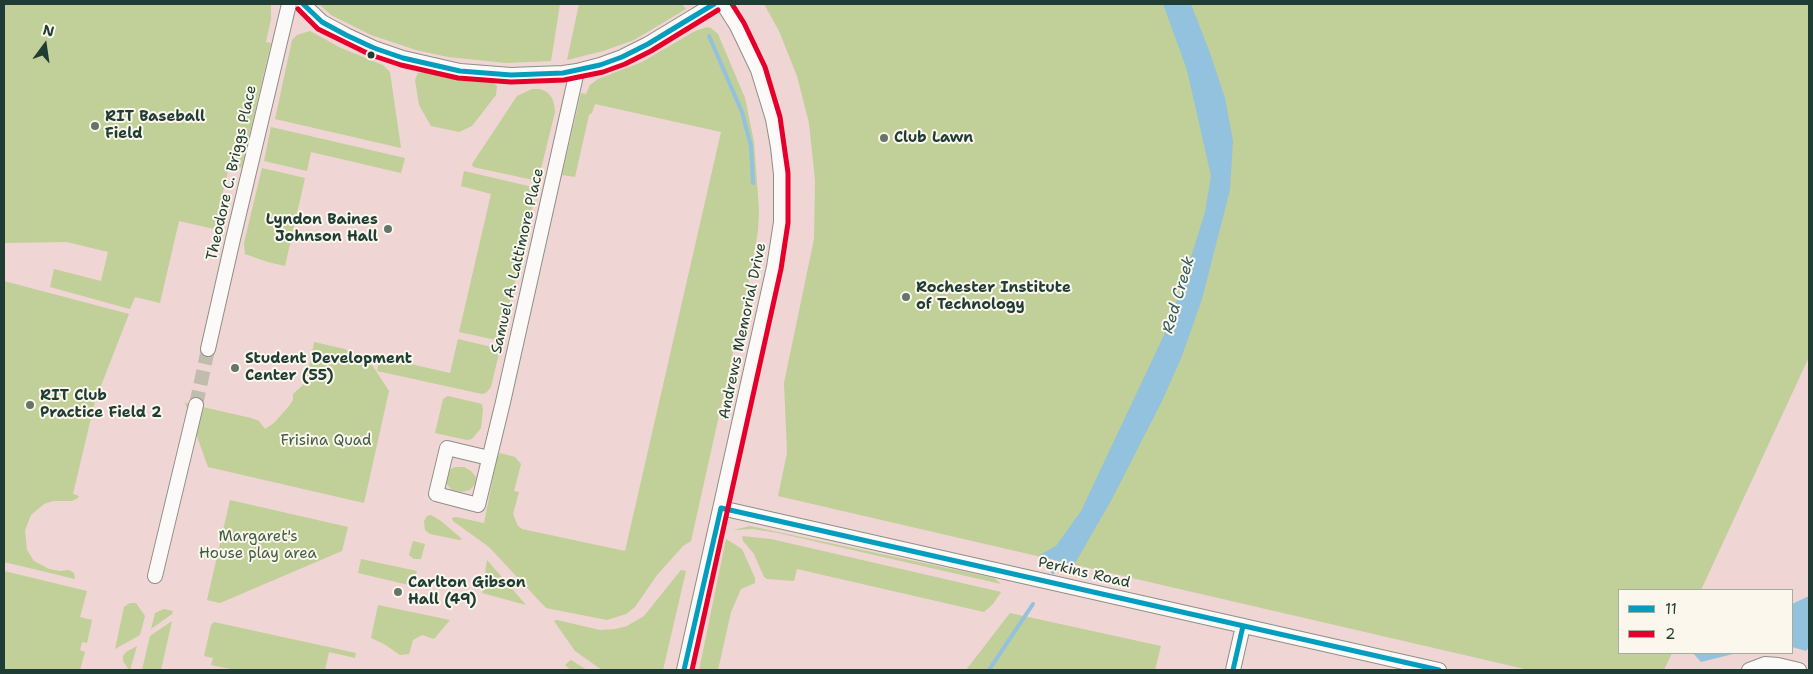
<!DOCTYPE html>
<html>
<head>
<meta charset="utf-8">
<style>
	body { margin:0 }
	#map { position:relative; width:1813px; height:674px; overflow:hidden; background:#e8ddcd; font-family:"Shantell Sans",sans-serif }
	canvas { display:block }
	.frame { position:absolute; inset:0; border:5px solid #1f3d34; pointer-events:none }
	.legend { position:absolute; left:1618px; top:589px; width:175px; height:65px; box-sizing:border-box; background:#fbf7ec; border:1px solid #a3ada2; margin:0; padding:6px 9px; list-style:none; font-size:15px; color:#1f3d34 }
	.legend li { display:flex; align-items:center; gap:10px; height:25px }
	.legend b { width:25px; border:1px solid #a3ada2 }
	.north { position:absolute; left:20px; top:20px; width:50px; height:50px; -webkit-text-stroke:4px #fbf7ec; paint-order:stroke; rotate:14deg; font-size:14px; font-weight:700; line-height:20px; text-align:center; color:#1f3d34 }
	.north::after { content:''; display:block; margin:auto; width:18px; height:22px; background:#1f3d34; clip-path:polygon(50% 0,100% 100%,50% 72%,0 100%) }
</style>
</head>
<body>
<div id="map">
<canvas width="1813" height="674"></canvas>
<div class="frame"></div>
<ul class="legend">
<li><b style="height:6px;background:#039ebf"></b>11</li>
<li><b style="height:6px;background:#e4002b"></b>2</li>
</ul>
<div class="north">N</div>
</div>
<script>
const c = document.querySelector('canvas').getContext('2d');
c.lineJoin = 'round';
function fillPath(path, color) { c.fillStyle = color; c.fill(path, 'evenodd'); }
const poly = rows => new Path2D(rows.map(r => 'M' + r).join(''));
function stroke(path, color, width, dash) { c.strokeStyle = color; c.lineWidth = width; c.lineCap = dash ? 'butt' : 'round'; c.setLineDash(dash || []); c.stroke(path); }
function label(font, color, halo, rows, align = 'center') {
  c.font = font + ' "Shantell Sans",sans-serif'; c.lineWidth = 4; c.setLineDash([]); c.textBaseline = 'middle'; c.strokeStyle = halo; c.fillStyle = color; for (const [text, x, y, turn = 0] of rows) {
    c.save(); c.translate(x, y); c.rotate((+turn || 0) * Math.PI / 180); c.textAlign = isNaN(turn) ? turn : align; if (halo) c.strokeText(text, 0, 0); c.fillText(text, 0, 0); c.restore();
  }
}
fillPath(poly([
	[4,4,1809,4,1809,670,4,670],
	[1619,590,1792,590,1792,653,1619,653]
]), '#efd5d4');
fillPath(poly([
	[4,4,271,4,271,19,266,42,271,43,242,166,239,169,229,167,214,229,179,221,160,303,135,297,130,309,50,287,54,269,101,281,108,252,67,242,4,243],
	[319,4,560,4,551,61,506,63,448,57,416,50,371,35,331,15],
	[579,4,682,4,686,9,634,40,603,51,567,60],
	[764,4,1809,4,1809,357,1701,590,1619,590,1619,653,1672,653,1664,670,1529,670,778,496,787,453,784,383,814,239,815,180,809,123,797,76,779,31],
	[707,27,711,28,718,34,745,98,754,142,759,210,758,231,751,272,691,541,683,546,657,575,635,607,626,614,607,620,546,608,489,547,453,521,452,518,456,517,484,523,497,458,500,453,515,457,521,464,514,491,519,492,513,514,518,526,522,529,625,551,721,132,595,104,592,113,589,115,575,177,562,175,581,93,586,94,590,85,598,79,642,62,695,31],
	[310,31,341,48,383,65,390,72,401,148,275,119,292,40,297,35],
	[424,72,490,81,497,86,496,95,472,126,459,132,431,126,419,105,415,80,418,73],
	[532,89,540,89,547,92,552,98,554,104,555,112,538,181,473,167,472,164,517,96],
	[271,127,405,158,401,173,311,152,307,171,264,161],
	[262,168,305,178,285,266,268,262,245,254,244,243],
	[464,171,537,188,501,341,459,332,491,194,461,186],
	[4,281,129,314,95,401,73,494,79,496,78,498,72,501,53,501,44,504,31,515,25,530,27,550,34,561,49,569,60,571,69,570,74,573,75,579,4,562],
	[458,339,500,349,491,387,486,393,482,394,377,371,380,357,450,373],
	[314,342,345,349,372,365,389,391,364,503,208,467,185,403,251,418,259,421,265,429,274,423,289,406,293,400,293,394,302,386,311,360],
	[448,396,482,404,483,410,481,428,472,439,467,440,435,433,443,399],
	[455,467,464,467,471,471,476,477,475,484,470,490,461,492,452,490,444,481,447,471],
	[230,500,348,527,342,551,220,603,207,600],
	[431,515,441,521,462,539,459,540,430,534,425,530,424,521,427,516],
	[750,526,994,578,1001,584,778,533,753,529,733,530],
	[742,536,771,539,1001,592,993,604,984,612,797,569,794,581,767,579,764,577,754,554,743,541],
	[726,539,742,549,755,578,755,583,741,589,731,612,718,670,699,670],
	[413,541,425,544,421,559,414,559,409,555],
	[361,559,417,571,413,586,358,573],
	[487,560,526,605,482,593],
	[681,570,686,571,663,670,602,670,575,651,554,621,557,620,600,630,615,629,627,626,644,616],
	[4,571,87,591,80,617,92,620,87,643,82,642,80,650,85,652,80,670,4,670],
	[130,603,136,603,145,616,140,635,115,649,124,607],
	[378,605,450,620,434,639,422,635,413,640,409,654,400,655,384,644,371,638],
	[164,609,173,611,172,614,151,629,155,613],
	[1010,613,1161,646,1155,670,966,670],
	[172,621,161,670,142,670,150,636],
	[214,622,356,653,355,658,329,652,325,670,235,670,211,665,213,658,204,656,211,625],
	[137,646,130,670,129,670,123,661,123,656,126,652],
	[571,660,587,670,571,670,565,665]
]), '#c1cf98');
fillPath(poly([
	[1163,4,1191,4,1210,53,1225,98,1233,141,1230,190,1202,299,1182,356,1162,401,1112,499,1074,565,1038,556,1056,546,1081,511,1164,335,1181,289,1205,212,1211,176,1187,70],
	[1809,596,1809,647,1806,651,1792,647,1792,604],
	[1693,653,1737,653,1701,662]
]), '#93c2de');
stroke(poly([
	[709,36,742,112,751,146,753,183],
	[1053,572,1063,557],
	[989,670,1033,604]
]), '#93c2de', 4);
stroke(poly([
	[196,405,208,349]
]), '#c0bdae', 14, [14, 7]);
const minor = poly([
	[303,4,322,22,346,35,374,48,403,58,460,71,511,75,563,73,577,71,600,65,622,57,648,44,714,4],
	[208,349,233,239,289,4],
	[489,458,447,448,436,494,478,505,503,402,577,71],
	[721,508,1439,670],
	[155,576,196,405],
	[684,670,774,267,781,222,781,174,778,147,773,119,758,70,737,26,723,4],
	[1233,670,1243,626],
	[1749,670,1765,664,1778,665,1799,670]
]);
stroke(minor, '#8f8e85', 16);
stroke(minor, '#fcfaf8', 14);
stroke(poly([
	[303,4,322,22,346,35,374,48,403,58,460,71,511,75,563,73,600,65,622,57,648,44,714,4],
	[684,670,721,508,1439,670],
	[1233,670,1243,626]
]), '#039ebf', 5);
stroke(poly([
	[298,9,318,29,371,55,401,65,458,78,511,82,564,80,603,72,625,64,651,51,718,10],
	[692,670,781,269,788,223,788,173,780,117,765,67,744,23,732,4]
]), '#e4002b', 5);
for (const [x, y, r, color] of [
	[371,55,4.5,"#1f3d34"],
	[95,126,5,"#65756a"],
	[884,138,5,"#65756a"],
	[388,229,5,"#65756a"],
	[906,297,5,"#65756a"],
	[235,368,5,"#65756a"],
	[30,405,5,"#65756a"],
	[398,592,5,"#65756a"]
]) { const dot = new Path2D(); dot.arc(x, y, r, 0, 2 * Math.PI); c.fillStyle = color; c.fill(dot); stroke(dot, '#fbf7ec', 2); }
label('bold 15px', '#1f3d34', '#fbf7ec', [
	["RIT Baseball",105,117],
	["Field",105,134],
	["Club Lawn",894,138],
	["Lyndon Baines",378,220,"right"],
	["Johnson Hall",378,237,"right"],
	["Rochester Institute",916,288],
	["of Technology",916,305],
	["Student Development",245,359],
	["Center (55)",245,376],
	["RIT Club",40,396],
	["Practice Field 2",40,413],
	["Carlton Gibson",408,583],
	["Hall (49)",408,600]
], 'left');
label('15px', '#1f3d34', '#fbf7ec', [
	["Theodore C. Briggs Place",232,173,-77],
	["Samuel A. Lattimore Place",518,261,-77],
	["Andrews Memorial Drive",743,331,-78],
	["Perkins Road",1084,573,13]
]);
label('15px', '#405e42', '#fbf7ec', [
	["Frisina Quad",326,441],
	["Margaret's",258,537],
	["House play area",258,554]
]);
label('italic 16px', '#335c60', '#fbf7ec', [
	["Red Creek",1179,295,-74]
]);
</script>
</body>
</html>
